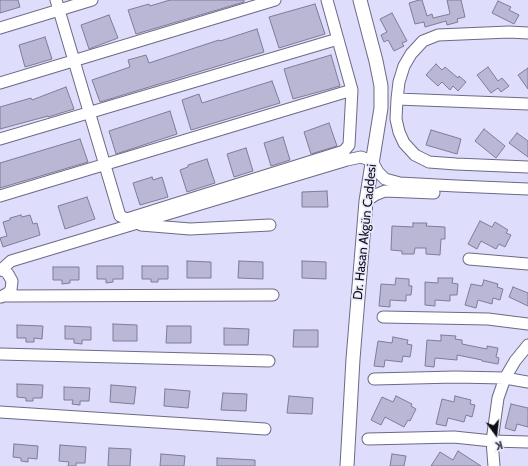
<!DOCTYPE html>
<html>
<head>
<meta charset="utf-8">
<style>
	body { margin:0 }
	#map { position:relative; width:528px; height:466px; overflow:hidden; background:#deddfb; font-family:Cabin,sans-serif }
	canvas { display:block }
	.north { position:absolute; left:476px; top:414px; width:40px; height:40px; -webkit-text-stroke:3px #ecebfe; paint-order:stroke; rotate:165deg; font-size:11px; font-weight:700; line-height:16px; text-align:center; color:#0f0e18 }
	.north::after { content:''; display:block; margin:auto; width:14px; height:18px; background:#0f0e18; clip-path:polygon(50% 0,100% 100%,50% 72%,0 100%) }
</style>
</head>
<body>
<div id="map">
<canvas width="528" height="466"></canvas>
<div class="north">K</div>
</div>
<script>
const c = document.querySelector('canvas').getContext('2d');
c.lineJoin = 'round';
function fillPath(path, color) { c.fillStyle = color; c.fill(path, 'evenodd'); }
const poly = rows => new Path2D(rows.map(r => 'M' + r).join(''));
function stroke(path, color, width, dash) { c.strokeStyle = color; c.lineWidth = width; c.lineCap = dash ? 'butt' : 'round'; c.setLineDash(dash || []); c.stroke(path); }
function label(font, color, halo, rows, align = 'center') {
  c.font = font + ' Cabin,sans-serif'; c.lineWidth = 3.5; c.setLineDash([]); c.textBaseline = 'middle'; c.strokeStyle = halo; c.fillStyle = color; for (const [text, x, y, turn = 0] of rows) {
    c.save(); c.translate(x, y); c.rotate((+turn || 0) * Math.PI / 180); c.textAlign = isNaN(turn) ? turn : align; if (halo) c.strokeText(text, 0, 0); c.fillText(text, 0, 0); c.restore();
  }
}
const building = poly([
	[0,0,18,0,20,7,0,13,0,0],
	[170,0,244,0,244,2,136,34,128,10,149,4,150,6,170,0],
	[419,0,422,0,427,16,432,14,433,18,450,14,447,0,461,0,465,17,457,19,458,22,447,25,446,21,425,27,424,22,415,24,409,3,419,0],
	[498,1,511,7,509,10,519,15,514,24,492,13,498,1],
	[315,4,325,34,279,48,269,17,315,4],
	[392,13,407,41,402,43,404,46,394,51,388,40,384,42,381,35,387,32,380,19,392,13],
	[109,15,118,38,89,49,81,25,109,15],
	[257,29,264,52,100,102,92,80,130,67,128,60,146,55,149,63,219,40,220,41,257,29],
	[45,37,52,59,25,67,19,45,45,37],
	[331,55,340,86,293,99,284,69,331,55],
	[436,64,442,70,445,67,458,78,459,76,466,82,458,91,453,86,450,90,442,82,438,86,426,75,436,64],
	[488,67,498,81,502,78,509,86,501,92,498,88,491,93,477,75,488,67],
	[528,68,528,89,518,75,528,68],
	[272,81,280,103,191,130,182,100,199,94,202,103,272,81],
	[66,87,74,109,48,117,48,116,0,129,0,107,31,98,32,100,66,87],
	[170,111,177,134,116,154,109,131,170,111],
	[329,123,337,146,311,154,304,132,329,123],
	[484,129,505,146,496,158,475,141,484,129],
	[431,130,461,139,457,154,426,145,431,130],
	[517,133,528,141,528,157,509,143,517,133],
	[283,137,290,160,271,166,264,143,283,137],
	[80,139,88,162,0,188,0,163,80,139],
	[246,148,253,171,234,177,227,154,246,148],
	[207,159,215,183,187,192,180,170,188,167,188,165,207,159],
	[152,177,153,180,162,177,168,197,140,205,133,183,152,177],
	[327,191,328,207,302,207,302,192,327,191],
	[87,197,95,219,65,229,58,206,87,197],
	[21,215,22,217,30,215,33,224,37,223,40,235,3,247,0,238,7,236,3,222,10,220,10,218,21,215],
	[480,221,492,227,495,222,508,230,506,233,511,235,505,247,499,244,496,249,481,241,477,249,468,244,480,221],
	[413,223,427,223,426,226,445,227,445,239,441,239,440,255,426,254,426,248,415,248,414,254,402,254,402,251,391,250,392,226,413,227,413,223],
	[187,261,211,262,211,278,187,278,187,261],
	[239,261,263,262,263,279,238,278,239,261],
	[302,261,326,262,326,279,302,278,302,261],
	[97,266,123,266,123,279,113,279,113,282,106,283,106,279,97,279,97,266],
	[142,266,168,266,168,279,158,279,158,282,151,282,151,279,142,279,142,266],
	[53,267,79,267,79,280,70,280,70,283,62,284,62,280,53,280,53,267],
	[396,278,409,279,409,286,412,286,411,295,406,295,406,301,390,300,390,307,379,306,381,284,395,285,396,278],
	[438,278,453,278,452,283,458,284,457,295,450,295,450,301,435,300,435,306,425,305,425,282,438,283,438,278],
	[484,280,498,284,497,287,503,289,500,300,493,298,492,304,478,300,476,308,465,305,471,284,482,286,484,280],
	[513,287,528,293,528,306,509,297,513,287],
	[113,324,137,325,137,341,113,341,113,324],
	[17,325,43,326,42,339,34,338,34,342,26,342,26,338,17,338,17,325],
	[65,326,91,327,91,340,82,340,82,344,74,343,74,339,65,339,65,326],
	[167,326,191,326,191,343,166,343,167,326],
	[224,328,249,329,248,345,224,345,224,328],
	[294,330,318,330,318,347,293,347,294,330],
	[441,335,456,336,455,339,462,340,462,344,487,349,487,346,498,348,496,357,499,358,498,364,482,361,482,360,457,355,457,360,435,358,434,367,425,366,427,340,441,341,441,335],
	[393,337,408,340,407,344,412,345,410,357,403,356,402,362,385,360,384,367,374,366,378,341,392,343,393,337],
	[17,384,43,385,42,398,33,398,33,401,26,401,26,398,17,397,17,384],
	[111,385,136,387,134,404,110,402,111,385],
	[64,387,90,388,89,401,80,401,80,405,72,404,73,400,64,400,64,387],
	[165,389,190,391,188,408,164,406,165,389],
	[223,393,247,394,246,411,221,410,223,393],
	[289,396,313,398,312,414,287,413,289,396],
	[396,396,412,404,411,406,416,409,410,421,408,420,404,427,385,417,381,425,371,420,382,397,393,402,396,396],
	[455,396,471,400,470,404,475,405,472,417,466,415,464,422,448,418,446,426,436,424,442,399,454,402,455,396],
	[511,404,528,408,528,427,517,424,515,431,505,428,511,404],
	[14,444,38,446,37,459,28,458,28,462,21,461,21,458,13,457,14,444],
	[60,445,86,447,85,463,76,463,76,466,68,466,69,462,59,461,60,445],
	[109,448,131,449,130,466,108,466,109,448],
	[458,451,481,466,431,466,440,452,453,460,458,451],
	[161,454,185,456,184,466,160,466,161,454],
	[392,454,406,456,404,466,390,466,392,454],
	[217,458,255,460,255,466,217,466,217,458]
]);
fillPath(building, '#b9b7d4');
stroke(building, '#7e7c97', 1);
const minor = poly([
	[56,0,120,216,127,219,344,151,349,145,352,90,327,0],
	[0,28,92,0],
	[0,83,275,0],
	[397,99,399,82,404,66,411,54,423,41,438,35,509,32,528,33],
	[528,104,397,99,396,119,399,132,404,143,415,155,429,162,456,164,528,167],
	[0,139,338,39],
	[0,196,352,90],
	[366,201,375,195,385,191,434,193],
	[141,225,190,229,270,225],
	[469,259,528,264],
	[0,270,5,271,8,274,12,281,11,290,8,293,1,297],
	[1,270,11,261,347,160,361,157,372,161,378,172,385,179,400,183,456,186,528,189],
	[5,296,273,295],
	[383,317,488,319,528,324],
	[0,354,269,361],
	[374,379,455,377,505,378,528,382],
	[0,412,265,429],
	[368,439,454,437,492,441,528,442],
	[494,466,492,441,498,398,505,378,515,361,528,345]
]);
const tertiary = poly([
	[347,466,353,359,366,201,381,108,381,86,376,61,360,0]
]);
stroke(minor, '#6c6a85', 13);
stroke(tertiary, '#6c6a85', 15);
stroke(minor, '#fff', 11);
stroke(tertiary, '#fff', 13);
label('13px', '#0f0e18', '#ecebfe', [
	["Dr. Hasan Akgün Caddesi",365,232,-84]
]);
</script>
</body>
</html>
